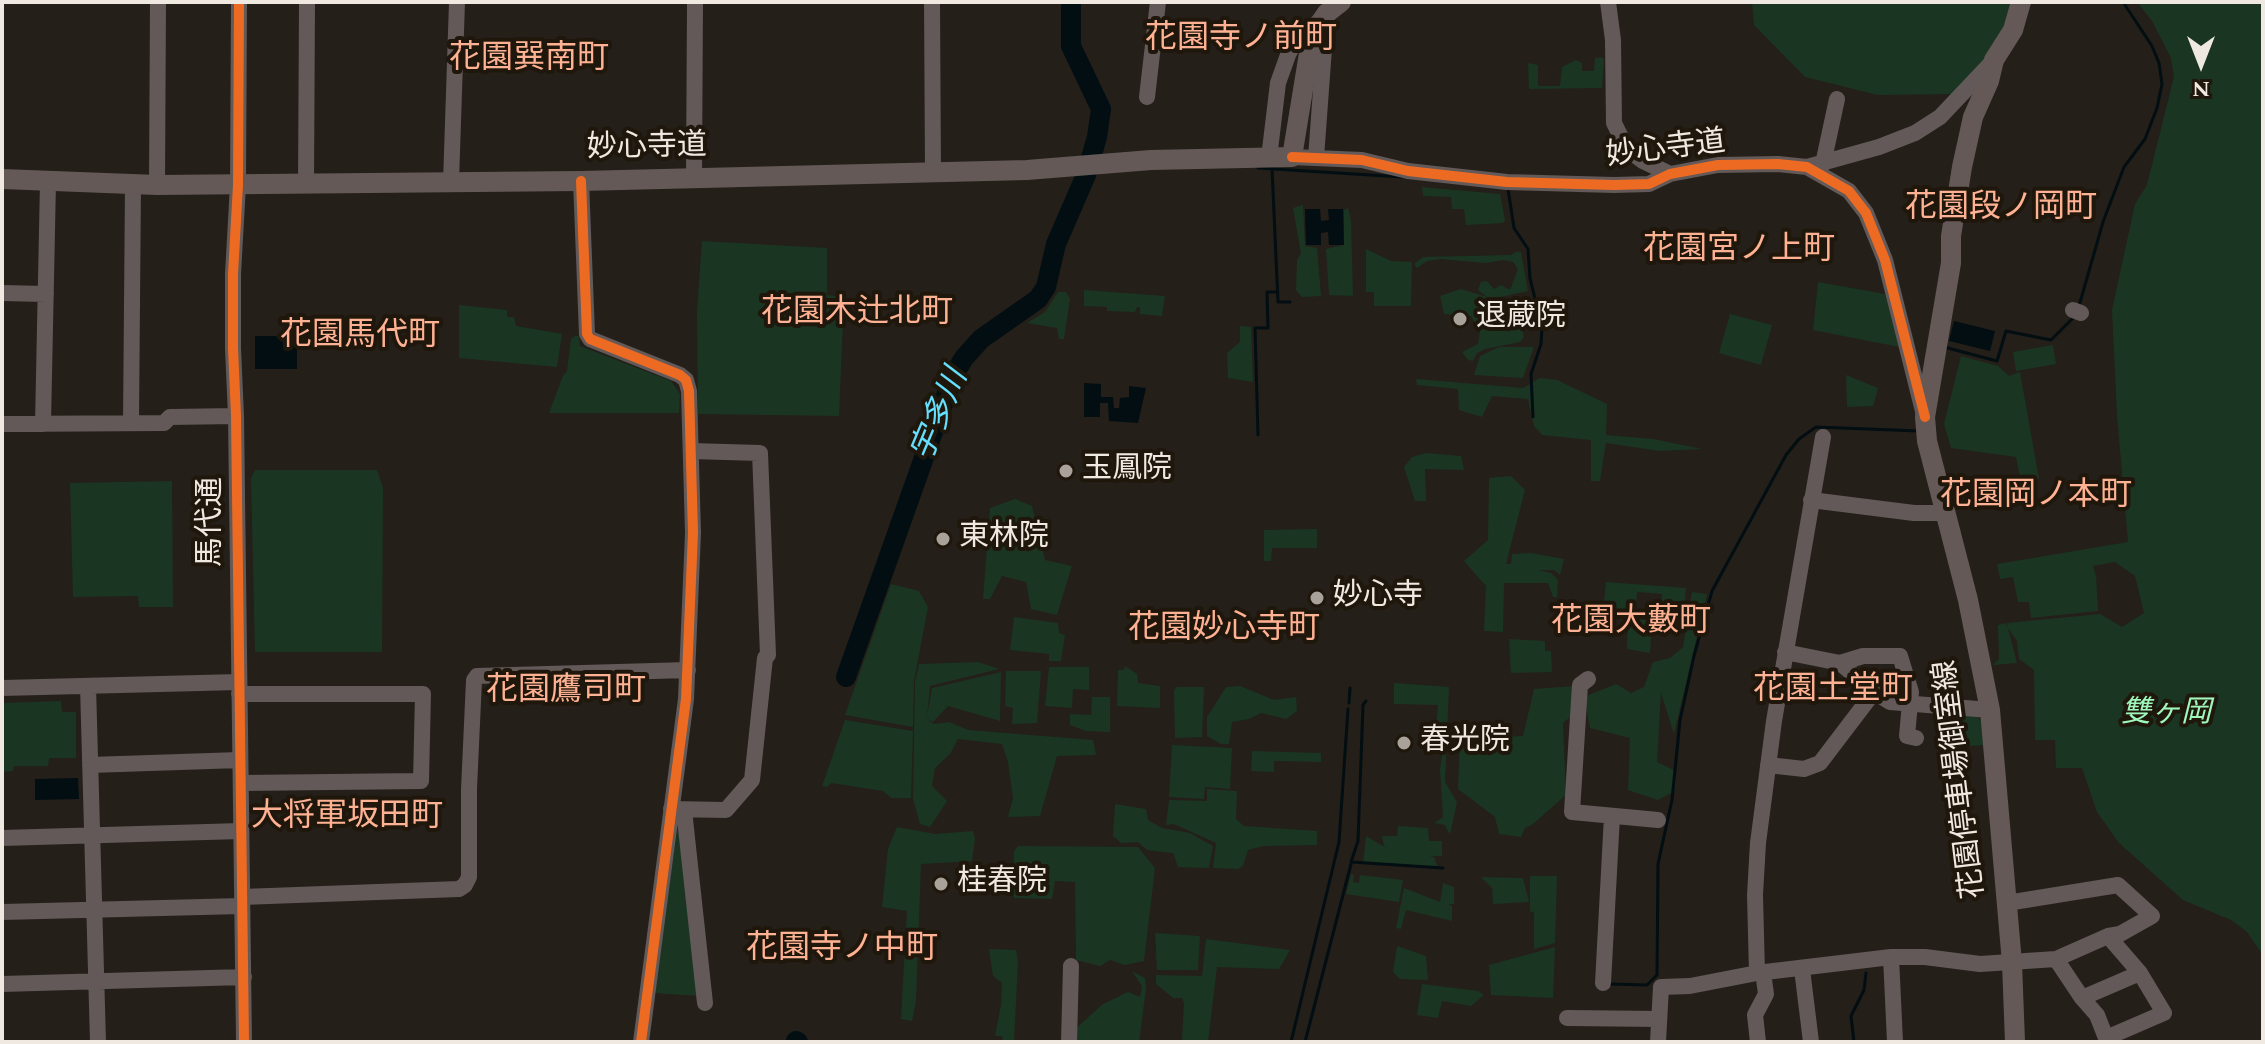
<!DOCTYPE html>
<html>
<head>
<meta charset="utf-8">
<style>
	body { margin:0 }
	#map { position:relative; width:2265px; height:1044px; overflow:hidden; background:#241f19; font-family:Spectral,serif }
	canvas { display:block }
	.frame { position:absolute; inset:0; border:4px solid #efe9e1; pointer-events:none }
	.north { position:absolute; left:2161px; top:24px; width:80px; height:80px; -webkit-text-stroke:6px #1f170b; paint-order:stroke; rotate:180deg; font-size:22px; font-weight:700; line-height:32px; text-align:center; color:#efe9e1 }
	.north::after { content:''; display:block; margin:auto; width:28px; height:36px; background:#efe9e1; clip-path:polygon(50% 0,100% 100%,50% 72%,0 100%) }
</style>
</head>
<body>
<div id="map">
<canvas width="2265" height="1044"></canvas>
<div class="frame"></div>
<div class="north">N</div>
</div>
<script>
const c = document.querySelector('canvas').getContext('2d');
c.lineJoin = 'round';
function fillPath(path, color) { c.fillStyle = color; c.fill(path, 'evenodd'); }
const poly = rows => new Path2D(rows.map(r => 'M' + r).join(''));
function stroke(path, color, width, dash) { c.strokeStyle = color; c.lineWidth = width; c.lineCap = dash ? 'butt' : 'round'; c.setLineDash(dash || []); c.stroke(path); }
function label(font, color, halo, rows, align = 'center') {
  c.font = font + ' Spectral,"Noto Sans JP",serif'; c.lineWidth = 8; c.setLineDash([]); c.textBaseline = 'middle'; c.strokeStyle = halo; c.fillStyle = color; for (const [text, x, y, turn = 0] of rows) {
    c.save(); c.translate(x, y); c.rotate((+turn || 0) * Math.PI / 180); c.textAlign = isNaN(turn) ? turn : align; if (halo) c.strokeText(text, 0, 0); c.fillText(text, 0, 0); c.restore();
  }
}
fillPath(poly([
	[1752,2,2016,2,1989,56,1952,94,1878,95,1805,77,1754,25],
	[2137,2,2263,2,2263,955,2246,931,2231,920,2183,900,2119,843,2097,812,2082,768,2056,768,2055,740,2035,740,2034,670,2019,659,2017,641,2008,628,2017,663,1993,665,1999,659,1998,625,2005,623,2007,627,2007,623,2100,614,2122,627,2144,613,2135,576,2115,562,2093,566,2096,576,2098,611,2031,618,2029,602,2018,602,2013,577,2000,579,1997,564,2128,542,2117,415,2112,310,2135,204,2147,185,2174,77,2171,58,2152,21],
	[1601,57,1604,59,1602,88,1529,89,1528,63,1538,65,1538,86,1560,86,1562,67,1576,60,1582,63,1582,71,1594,71,1595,58],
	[1422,187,1500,194,1505,220,1503,223,1466,225,1464,209,1452,209,1451,197,1423,196],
	[1303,205,1305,246,1317,248,1321,296,1302,297,1296,290,1297,260,1301,253,1293,208],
	[1348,208,1351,220,1353,296,1329,295,1326,249,1344,245,1344,210],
	[702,241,827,248,827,295,844,297,839,416,698,414,697,311],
	[1366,249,1391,261,1412,262,1411,306,1374,306,1374,292,1366,292],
	[1516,252,1521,252,1528,291,1491,299,1494,312,1518,308,1524,337,1520,342,1485,349,1477,353,1473,361,1468,360,1462,352,1478,344,1480,331,1471,316,1444,314,1440,296,1461,289,1487,297,1478,290,1481,282,1487,281,1494,289,1501,285,1510,290,1518,269,1513,262,1504,260,1485,263,1441,259,1427,261,1417,268,1414,264,1423,257,1511,255],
	[1818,282,1885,294,1899,347,1813,330],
	[1084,290,1165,296,1162,316,1140,314,1140,307,1137,307,1135,312,1107,311,1107,307,1084,306],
	[1058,292,1066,292,1070,299,1064,339,1059,339,1057,328,1027,323,1045,312],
	[459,305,507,310,507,317,514,317,516,326,562,334,557,367,459,358],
	[1730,314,1772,325,1761,365,1719,353],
	[1240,326,1251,327,1253,382,1228,378,1227,353,1240,342],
	[575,336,579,336,580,346,671,381,680,394,679,413,549,413,563,376,567,371,571,339],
	[2053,345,2056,364,2016,371,2013,352],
	[1499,347,1534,347,1523,378,1474,375,1480,356],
	[1961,356,1998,366,2009,376,2020,372,2039,479,2021,482,2016,457,1951,448,1944,424],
	[1846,375,1878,388,1873,406,1847,407],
	[1540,378,1557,380,1607,404,1606,435,1653,439,1702,449,1660,451,1606,443,1600,481,1591,481,1591,440,1542,435,1534,426,1528,399,1492,396,1482,417,1459,410,1458,389,1417,385,1416,379,1523,388],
	[1426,453,1461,456,1464,470,1425,469,1426,501,1415,501,1404,467,1412,457],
	[255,470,377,470,383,488,382,652,255,652,251,478],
	[1511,476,1525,490,1506,564,1511,564,1512,554,1531,553,1564,559,1560,575,1554,570,1538,570,1551,573,1558,580,1557,597,1553,597,1548,583,1504,583,1503,632,1484,631,1486,586,1464,561,1488,540,1489,478],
	[172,481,173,607,139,607,138,596,73,597,70,483],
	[1015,499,1032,506,1045,560,1072,566,1057,615,1031,609,1026,582,1002,576,990,599,983,599,990,508],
	[1317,529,1317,548,1272,548,1271,561,1264,561,1264,530],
	[1606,582,1686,588,1683,623,1660,621,1662,594,1637,592,1635,615,1603,613],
	[891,584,919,591,928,607,914,681,913,727,845,715],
	[1692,592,1707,594,1674,734,1661,693,1657,762,1676,771,1675,791,1658,800,1628,790,1630,738,1590,728,1584,697,1616,684,1631,693,1644,687,1653,662,1670,658,1683,647],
	[1014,617,1058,623,1059,633,1065,635,1061,661,1049,661,1049,654,1010,650],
	[1628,618,1652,621,1650,653,1627,649],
	[1509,639,1545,641,1545,651,1551,651,1552,672,1511,673],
	[978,662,999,669,930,686,927,716,932,688,1001,672,1000,721,948,706,933,722,927,719,934,724,949,722,968,730,1093,740,1096,755,1057,756,1040,816,1008,817,1013,798,1008,762,1002,744,958,739,950,754,935,768,932,786,947,801,930,827,920,824,913,799,915,682,919,664],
	[1125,666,1137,674,1138,683,1160,686,1160,708,1117,706,1118,670,1124,670],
	[1049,667,1089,667,1089,690,1073,689,1072,708,1045,706],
	[1006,671,1041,671,1037,723,1012,724,1013,708,1005,706],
	[1394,683,1449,687,1445,782,1457,802,1450,835,1445,825,1434,823,1443,817,1440,770,1443,748,1436,727,1438,705,1394,704],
	[1240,686,1274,700,1296,697,1297,711,1286,719,1261,713,1249,719,1232,722,1229,744,1221,744,1207,736,1207,717,1226,687],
	[1574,686,1578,711,1563,723,1566,795,1533,824,1525,828,1521,837,1499,834,1495,817,1458,789,1460,738,1523,736,1534,689],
	[1177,687,1204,687,1202,737,1175,738,1174,690],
	[1092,697,1110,697,1110,732,1086,731,1070,725,1070,714,1091,715],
	[61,701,62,712,76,712,76,758,49,758,48,766,14,766,13,771,2,772,2,703],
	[1940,712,1976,715,1983,723,1985,745,1942,748],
	[845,720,913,731,911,798,891,798,883,791,831,783,827,787,822,786],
	[1172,745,1232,748,1230,789,1205,787,1204,799,1169,797],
	[1252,751,1321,753,1321,762,1274,761,1274,772,1251,771],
	[1207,789,1237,791,1236,819,1244,826,1317,831,1317,845,1264,846,1248,850,1243,866,1238,869,1213,868,1216,843,1174,824,1166,825,1169,800,1207,801],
	[1115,804,1146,809,1148,820,1162,828,1190,833,1213,846,1209,868,1178,867,1173,853,1147,850,1138,842,1121,843,1113,836],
	[678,824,699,996,654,993],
	[1398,826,1428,828,1429,841,1442,841,1442,856,1429,856,1434,857,1438,868,1363,864,1366,836,1390,850,1384,846,1382,836,1397,836],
	[897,827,935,834,973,831,975,839,972,861,921,864,916,1001,912,1021,901,1019,907,911,882,907,888,849],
	[1018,846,1138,847,1155,868,1144,961,1125,965,1110,960,1100,966,1076,960,1075,882,1055,881,1052,899,1014,898,1014,851],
	[1351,874,1354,875,1353,882,1359,883,1360,875,1403,880,1399,902,1346,894],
	[1530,876,1557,876,1555,943,1534,949,1534,913,1530,911],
	[1481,877,1523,878,1529,902,1493,904,1492,888],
	[1443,883,1454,887,1454,904,1448,904,1452,906,1452,921,1406,910,1401,929,1396,928,1404,888,1440,902],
	[1155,933,1200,936,1198,970,1157,970],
	[1206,939,1290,950,1279,969,1217,967,1208,1042,1182,1041,1184,1003,1182,998,1173,998,1156,984,1156,975,1202,976],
	[1397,946,1426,956,1428,980,1400,979,1393,972],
	[1555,947,1553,998,1491,995,1489,965],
	[989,949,1016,950,1018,961,1014,1042,1003,1042,1002,1036,995,1036,1001,1005,1002,983,993,976],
	[1132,971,1145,978,1146,989,1139,1042,1077,1042,1073,1031,1103,1004,1128,992,1140,997,1142,986],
	[1422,984,1478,991,1484,995,1471,1006,1442,1001,1438,1018,1417,1015]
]), '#1b3523');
fillPath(poly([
	[1305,209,1320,209,1321,221,1329,220,1328,209,1343,209,1344,245,1329,245,1328,232,1321,233,1321,245,1306,245],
	[1954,321,1995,331,1990,351,1949,341],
	[255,336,297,336,297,369,255,369],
	[1084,383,1101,384,1101,397,1113,397,1114,408,1119,408,1120,398,1129,397,1129,386,1146,388,1138,423,1109,421,1108,403,1100,403,1100,417,1084,417],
	[78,778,79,799,35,800,35,779]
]), '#030e13');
stroke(poly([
	[1258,168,1402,177],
	[1272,168,1278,302,1290,302],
	[1508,189,1514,228,1528,249,1530,278,1542,328,1541,344,1531,374,1533,417],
	[2079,306,2103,222,2124,167,2145,139,2157,108,2162,84,2159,63,2152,46,2123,2],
	[1944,347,1997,361,2006,331,2051,340,2074,317],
	[1258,435,1255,328,1268,328,1267,292,1278,292],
	[1366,701,1363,705,1358,841,1351,862,1443,868],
	[1349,703,1350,688],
	[1610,984,1647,985,1657,975,1658,864,1672,800,1680,720,1694,656,1712,591,1786,455,1799,439,1816,427,1919,431],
	[1291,1042,1339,842,1348,709],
	[1305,1042,1351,864],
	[1854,1042,1851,1016,1864,990,1866,973]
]), '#030e13', 3);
stroke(poly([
	[846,677,953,376,964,358,981,339,1038,299,1046,287,1056,244,1086,175,1097,137,1101,109,1071,46,1071,2],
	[796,1041,798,1042]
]), '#030e13', 20);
stroke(poly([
	[239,2,238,185,233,274,233,348,236,416,244,1042],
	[932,2,933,171],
	[1608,2,1613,40,1614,123,1627,149,1643,161,1670,174],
	[1147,97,1158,2],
	[1292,157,1362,160,1408,171,1507,182,1614,185,1649,184,1670,174,1718,165,1778,164,1807,167,1849,191,1866,213,1885,260,1924,415],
	[1269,158,1278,83,1288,55,1296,39,1324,18,1325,35,1316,158],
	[1823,164,1837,99],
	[1807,167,1879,147,1915,133,1940,117,1994,60],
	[694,178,695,2],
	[581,181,587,334,590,339,680,375,686,380,689,391,693,533,686,699,641,1042],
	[451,182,457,2],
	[306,184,307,2],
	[157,185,158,2],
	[2,293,46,294],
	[2073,310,2081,313],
	[131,422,133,185],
	[2,424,164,423,170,417,236,416],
	[43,424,48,182],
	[1811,500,1914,513,1946,513],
	[1785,652,1840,663,1874,692,1890,702,1990,710],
	[1840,663,1863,656,1900,656,1911,692,1907,736,1916,738],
	[1588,679,1580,685,1572,812,1658,820],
	[88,686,98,1042],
	[2,688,239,682],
	[239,694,423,694,421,781,241,783],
	[90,765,240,760],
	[1768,765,1804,769,1820,763,1874,692],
	[671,809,726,810,752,780,765,658,768,655,760,453,691,451],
	[684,810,705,1003],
	[2,838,241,831],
	[242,897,459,889,465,885,469,877,469,789,474,680,477,676,688,670],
	[2,912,242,906],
	[1891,957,1895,1042],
	[2056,959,2082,998,2097,1015,2106,1038,2164,1013,2140,973,2108,936],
	[1802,969,1811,1042],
	[1757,973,1755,895,1758,843,1774,721,1823,437],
	[1603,983,1612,816],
	[2,984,244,977],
	[2082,998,2140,973],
	[1567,1018,1659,1019],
	[1069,1042,1071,966],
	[1658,1042,1661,987,1690,986,1757,973,1891,957,1925,957,1980,964,2056,959,2108,936,2120,934,2152,916,2118,885,2007,903],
	[1758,1042,1755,1015,1766,994,1763,972]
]), '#625958', 16);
stroke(poly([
	[2,179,157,185,581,181,1027,170,1151,160,1292,157,1312,35,1327,13,1341,2],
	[2015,1042,2012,963,1990,710,1968,600,1927,441,1925,417,1951,263,1951,236,1962,167,1973,117,1989,81,1994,60,2013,30,2021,2]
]), '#645957', 20);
stroke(poly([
	[239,2,238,185,233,274,233,348,236,416,244,1042],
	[1292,157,1362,160,1408,171,1507,182,1614,185,1649,184,1670,174,1718,165,1778,164,1807,167,1849,191,1866,213,1885,260,1925,417],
	[581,181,587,334,590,339,680,375,686,380,689,391,693,533,686,699,641,1042]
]), '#ed6a23', 10);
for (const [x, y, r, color] of [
	[1460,319,8,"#a8a29b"],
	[1066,471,8,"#a8a29b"],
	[943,539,8,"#a8a29b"],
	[1317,598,8,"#a8a29b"],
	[1404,743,8,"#a8a29b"],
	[941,884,8,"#a8a29b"]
]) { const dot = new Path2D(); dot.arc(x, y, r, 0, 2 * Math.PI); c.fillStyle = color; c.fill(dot); stroke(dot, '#1f170b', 3); }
label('30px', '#efe9e1', '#1f170b', [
	["妙心寺道",647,149,-1],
	["妙心寺道",1666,151,-7],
	["馬代通",213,522,-90],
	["花園停車場御室線",1962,779,-97]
]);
label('30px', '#efe9e1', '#1f170b', [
	["退蔵院",1476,319],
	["玉鳳院",1082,471],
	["東林院",959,539],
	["妙心寺",1333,598],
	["春光院",1420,743],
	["桂春院",957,884]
], 'left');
label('italic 30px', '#a0f7bc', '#1f170b', [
	["雙ヶ岡",2166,715]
]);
label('32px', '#feb193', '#1f170b', [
	["花園寺ノ前町",1241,41],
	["花園巽南町",529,61],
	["花園段ノ岡町",2001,210],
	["花園宮ノ上町",1739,252],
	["花園木辻北町",857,315],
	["花園馬代町",360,338],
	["花園岡ノ本町",2036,498],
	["花園大藪町",1631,624],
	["花園妙心寺町",1224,631],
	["花園土堂町",1833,692],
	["花園鷹司町",566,693],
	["大将軍坂田町",347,819],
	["花園寺ノ中町",842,951]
]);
label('italic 32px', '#64e0fe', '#1f170b', [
	["宇多川",942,416,-67]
]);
</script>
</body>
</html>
